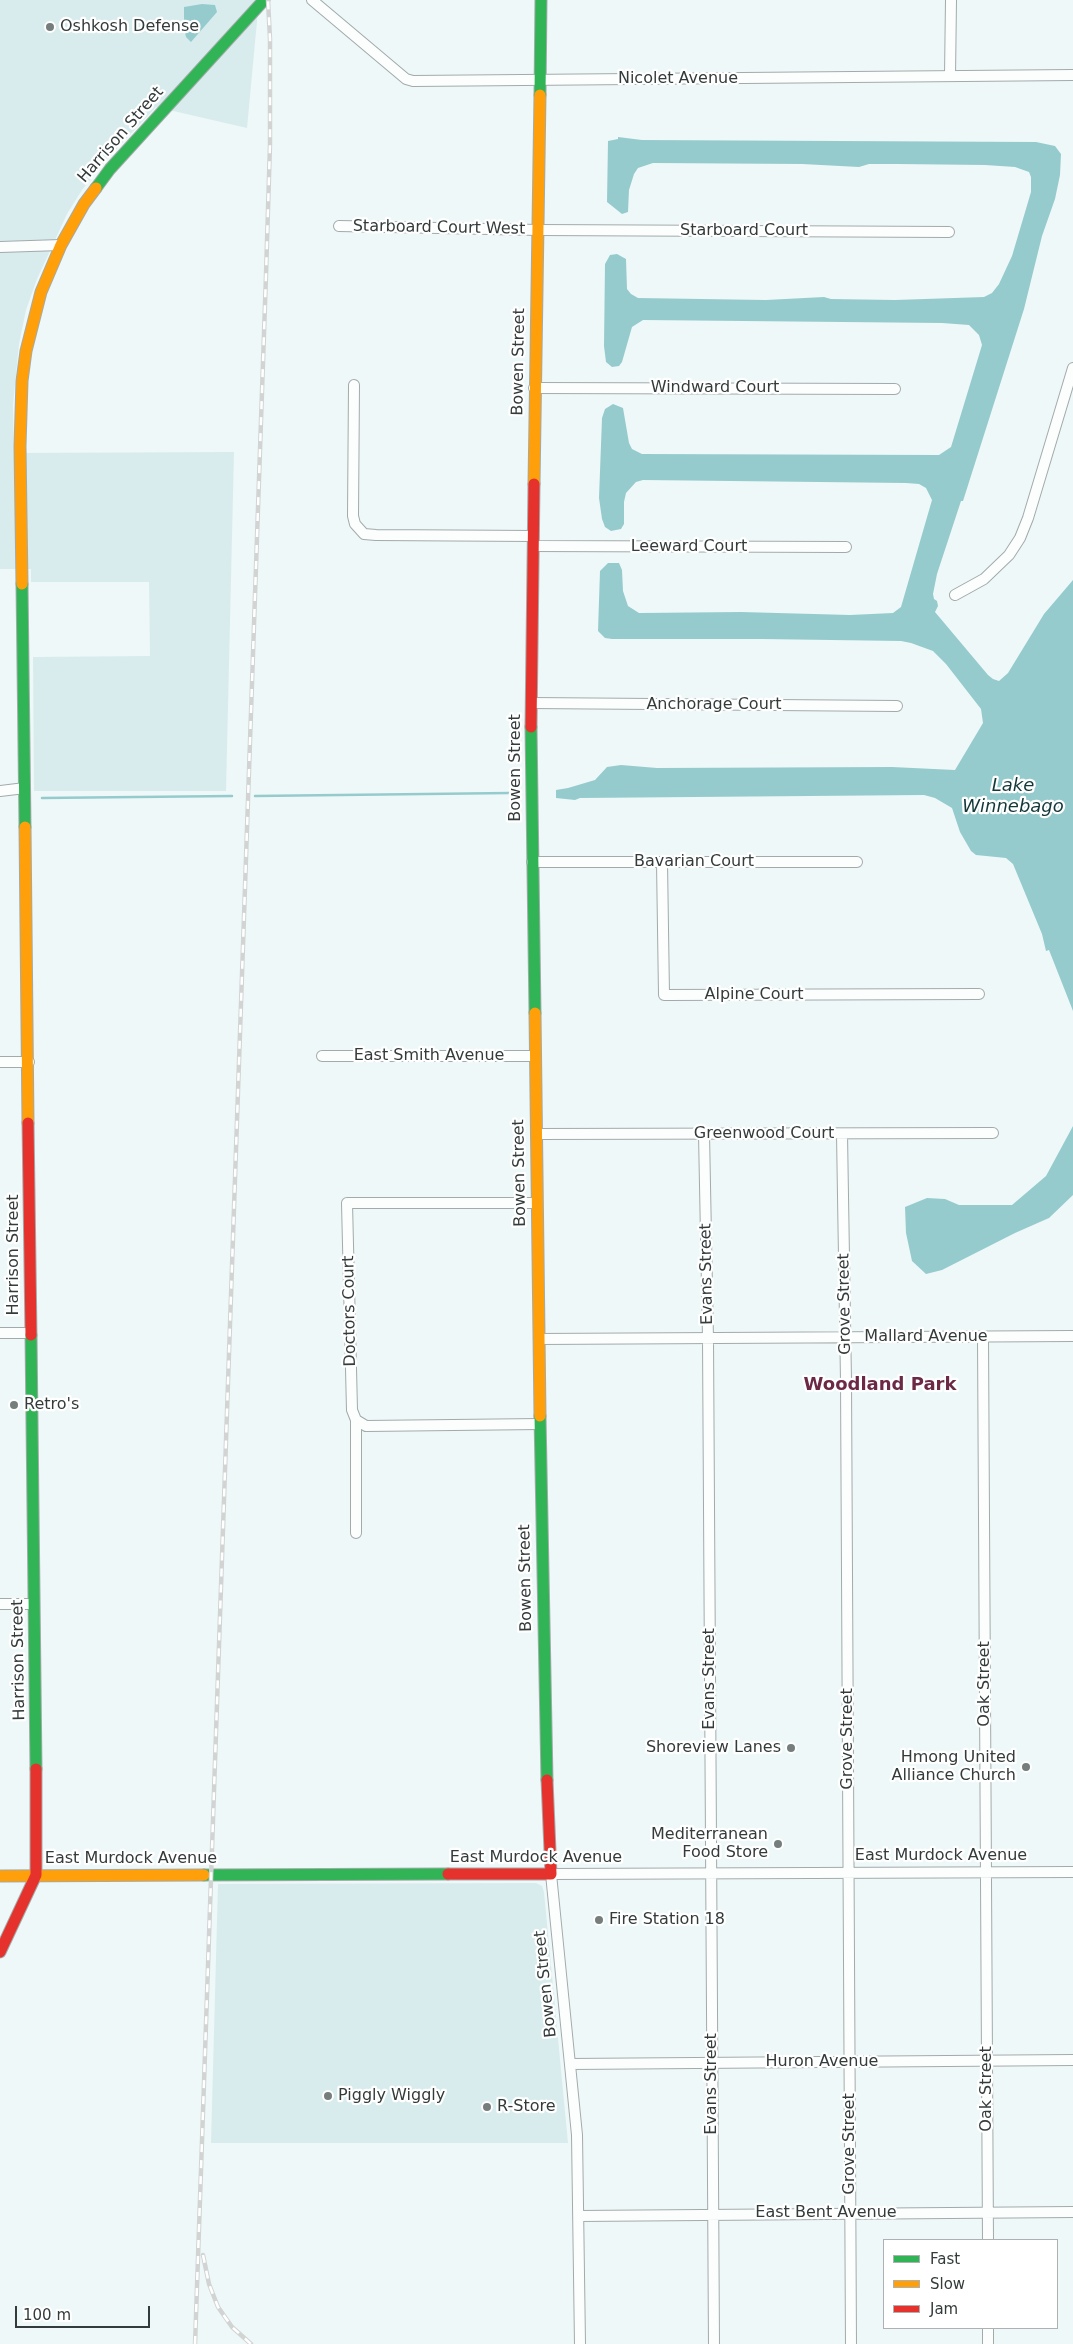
<!DOCTYPE html>
<html>
<head>
<meta charset="utf-8">
<style>
	body { margin:0 }
	#map { position:relative; width:1073px; height:2344px; overflow:hidden; background:#eef8f8; font-family:"DejaVu Sans",sans-serif }
	canvas { display:block }
	.legend { position:absolute; left:883px; top:2239px; width:175px; height:90px; box-sizing:border-box; background:#fff; border:1px solid #aeb1b1; margin:0; padding:6px 9px; list-style:none; font-size:15px; color:#343b3b }
	.legend li { display:flex; align-items:center; gap:10px; height:25px }
	.legend b { width:25px; border:1px solid #aeb1b1 }
	.scale { position:absolute; left:15px; top:2306px; width:135px; height:22px; box-sizing:border-box; border:2px solid #343b3b; border-top:0; padding-left:6px; font-size:15px; line-height:18px; white-space:nowrap; color:#343b3b; -webkit-text-stroke:4px #fff; paint-order:stroke }
</style>
</head>
<body>
<div id="map">
<canvas width="1073" height="2344"></canvas>
<ul class="legend">
<li><b style="height:6px;background:#30b455"></b>Fast</li>
<li><b style="height:6px;background:#ff9f0a"></b>Slow</li>
<li><b style="height:6px;background:#e5322d"></b>Jam</li>
</ul>
<div class="scale">100 m</div>
</div>
<script>
const c = document.querySelector('canvas').getContext('2d');
c.lineJoin = 'round';
function fillPath(path, color) { c.fillStyle = color; c.fill(path, 'evenodd'); }
const poly = rows => new Path2D(rows.map(r => 'M' + r).join(''));
function stroke(path, color, width, dash) { c.strokeStyle = color; c.lineWidth = width; c.lineCap = dash ? 'butt' : 'round'; c.setLineDash(dash || []); c.stroke(path); }
function label(font, color, halo, rows, align = 'center') {
  c.font = font + ' "DejaVu Sans",sans-serif'; c.lineWidth = 4.5; c.setLineDash([]); c.textBaseline = 'middle'; c.strokeStyle = halo; c.fillStyle = color; for (const [text, x, y, turn = 0] of rows) {
    c.save(); c.translate(x, y); c.rotate((+turn || 0) * Math.PI / 180); c.textAlign = isNaN(turn) ? turn : align; if (halo) c.strokeText(text, 0, 0); c.fillText(text, 0, 0); c.restore();
  }
}
fillPath(poly([
	[0,0,259,0,247,128,156,107,108,158,82,190,67,214,37,279,26,310,19,344,13,405,14,453,234,452,226,791,34,791,33,657,150,656,149,582,31,582,31,569,0,569],
	[536,1883,542,1886,544,1892,568,2143,211,2143,218,1884]
]), '#d8eced');
fillPath(poly([
	[202,4,215,5,217,12,191,42,186,37,184,28,184,7],
	[618,137,642,140,1036,142,1055,146,1061,154,1060,175,1055,199,1042,236,1024,309,963,501,961,501,937,574,933,594,934,599,937,601,938,606,935,612,988,675,993,679,999,681,1008,673,1044,614,1073,580,1073,1011,1049,950,1046,951,1042,934,1013,864,1006,858,976,855,971,851,960,832,952,808,935,798,924,795,580,798,575,800,556,798,556,790,568,788,595,780,607,767,621,765,657,768,892,767,955,770,983,723,981,709,946,664,933,651,911,643,901,641,762,639,612,639,605,638,598,631,600,571,608,563,619,563,622,570,623,591,628,606,639,613,741,612,850,615,893,613,901,607,932,500,926,488,919,484,906,483,643,480,636,482,626,493,624,502,624,524,621,529,611,531,605,527,602,519,599,498,602,418,605,409,613,404,623,408,629,443,632,449,642,454,939,455,951,447,982,345,979,335,969,325,942,323,643,320,632,327,622,362,619,366,612,367,606,362,604,346,605,264,610,255,617,254,626,259,627,289,631,294,638,298,766,300,824,297,831,299,895,300,984,297,992,293,999,284,1012,256,1031,192,1031,177,1029,172,1015,167,985,165,898,164,869,164,859,167,802,164,653,163,638,168,634,174,629,190,628,212,622,214,607,202,608,141,618,139],
	[1073,1126,1073,1195,1049,1218,1015,1233,942,1270,926,1274,912,1261,906,1233,905,1207,927,1198,945,1199,959,1205,1012,1205,1046,1176]
]), '#96cbcd');
stroke(poly([
	[255,796,510,793],
	[42,798,232,796]
]), '#96cbcd', 2.5);
const street = poly([
	[312,0,406,79,413,81,1073,75],
	[950,76,951,0],
	[339,226,539,230,949,232],
	[0,247,61,245],
	[354,385,353,516,355,524,364,534,376,535,533,536],
	[534,388,895,389],
	[533,546,846,547],
	[955,595,984,579,1009,555,1020,538,1028,518,1073,368],
	[531,703,897,706],
	[0,791,25,788],
	[532,862,857,862],
	[662,862,664,995,979,994],
	[322,1056,535,1056],
	[0,1062,29,1062],
	[536,1134,993,1133],
	[704,1134,708,1339,714,2344],
	[842,1134,846,1381,851,2344],
	[537,1203,347,1203,352,1410,356,1420,366,1426,540,1424],
	[0,1333,31,1333],
	[983,1337,988,2240],
	[539,1339,1073,1336],
	[356,1420,356,1533],
	[0,1604,34,1604],
	[570,2064,1073,2060],
	[579,2216,1073,2212],
	[988,2328,988,2344],
	[580,2344,577,2135,551,1874,1073,1872]
]);
const fast = poly([
	[540,95,541,0],
	[96,188,110,169,264,0],
	[22,584,25,827],
	[531,727,535,1013],
	[31,1335,36,1769],
	[540,1416,547,1780],
	[204,1875,448,1874]
]);
const slow = poly([
	[534,484,540,95],
	[22,584,20,446,22,381,26,351,41,292,61,245,84,204,96,188],
	[25,827,28,1123],
	[535,1013,540,1416],
	[0,1876,204,1875]
]);
const jam = poly([
	[531,727,534,484],
	[28,1123,31,1335],
	[448,1874,551,1874,547,1780],
	[0,1952,36,1875,36,1769]
]);
stroke(street, '#a3aaaa', 12);
stroke(fast, '#a3aaaa', 13);
stroke(slow, '#a3aaaa', 13);
stroke(jam, '#a3aaaa', 13);
stroke(street, '#fcfefe', 10);
stroke(fast, '#30b455', 11);
stroke(slow, '#ff9f0a', 11);
stroke(jam, '#e5322d', 11);
const rail = poly([
	[203,2255,209,2284,218,2307,232,2327,251,2344],
	[195,2344,266,275,270,144,270,39,268,0]
]);
stroke(rail, '#d2d4d4', 4.5);
stroke(rail, '#fff', 2.5, [8]);
for (const [x, y, r, color] of [
	[50,27,5,"#757d7d"],
	[14,1405,5,"#757d7d"],
	[791,1748,5,"#757d7d"],
	[1026,1767,5,"#757d7d"],
	[778,1844,5,"#757d7d"],
	[599,1920,5,"#757d7d"],
	[328,2096,5,"#757d7d"],
	[487,2107,5,"#757d7d"]
]) { const dot = new Path2D(); dot.arc(x, y, r, 0, 2 * Math.PI); c.fillStyle = color; c.fill(dot); stroke(dot, '#fff', 2); }
label('16px', '#343b3b', '#fff', [
	["Oshkosh Defense",60,27],
	["Retro's",24,1405],
	["Shoreview Lanes",781,1748,"right"],
	["Hmong United",1016,1758,"right"],
	["Alliance Church",1016,1776,"right"],
	["Mediterranean",768,1835,"right"],
	["Food Store",768,1853,"right"],
	["Fire Station 18",609,1920],
	["Piggly Wiggly",338,2096],
	["R-Store",497,2107]
], 'left');
label('16px', '#343b3b', '#fff', [
	["Nicolet Avenue",678,79],
	["Harrison Street",121,135,-49],
	["Starboard Court West",439,228,1],
	["Starboard Court",744,231],
	["Bowen Street",519,362,-89],
	["Windward Court",715,388],
	["Leeward Court",689,547],
	["Anchorage Court",714,705],
	["Bowen Street",516,768,-90],
	["Bavarian Court",694,862],
	["Alpine Court",754,995],
	["East Smith Avenue",429,1056],
	["Greenwood Court",764,1134],
	["Bowen Street",520,1173,-91],
	["Harrison Street",14,1255,-90],
	["Evans Street",707,1274,-91],
	["Grove Street",845,1304,-91],
	["Doctors Court",350,1311,-91],
	["Mallard Avenue",926,1337],
	["Bowen Street",526,1578,-91],
	["Harrison Street",19,1660,-91],
	["Evans Street",710,1679,-90],
	["Oak Street",985,1684,-90],
	["Grove Street",848,1739,-90],
	["East Murdock Avenue",941,1856],
	["East Murdock Avenue",536,1858],
	["East Murdock Avenue",131,1859],
	["Bowen Street",546,1984,-96],
	["Huron Avenue",822,2062],
	["Evans Street",712,2084,-90],
	["Oak Street",987,2089,-90],
	["Grove Street",850,2144,-90],
	["East Bent Avenue",826,2213]
]);
label('italic 18px', '#14383a', '#fff', [
	["Lake",1013,786],
	["Winnebago",1013,807]
]);
label('bold 18px', '#6c2945', '#fff', [
	["Woodland Park",880,1385]
]);
</script>
</body>
</html>
